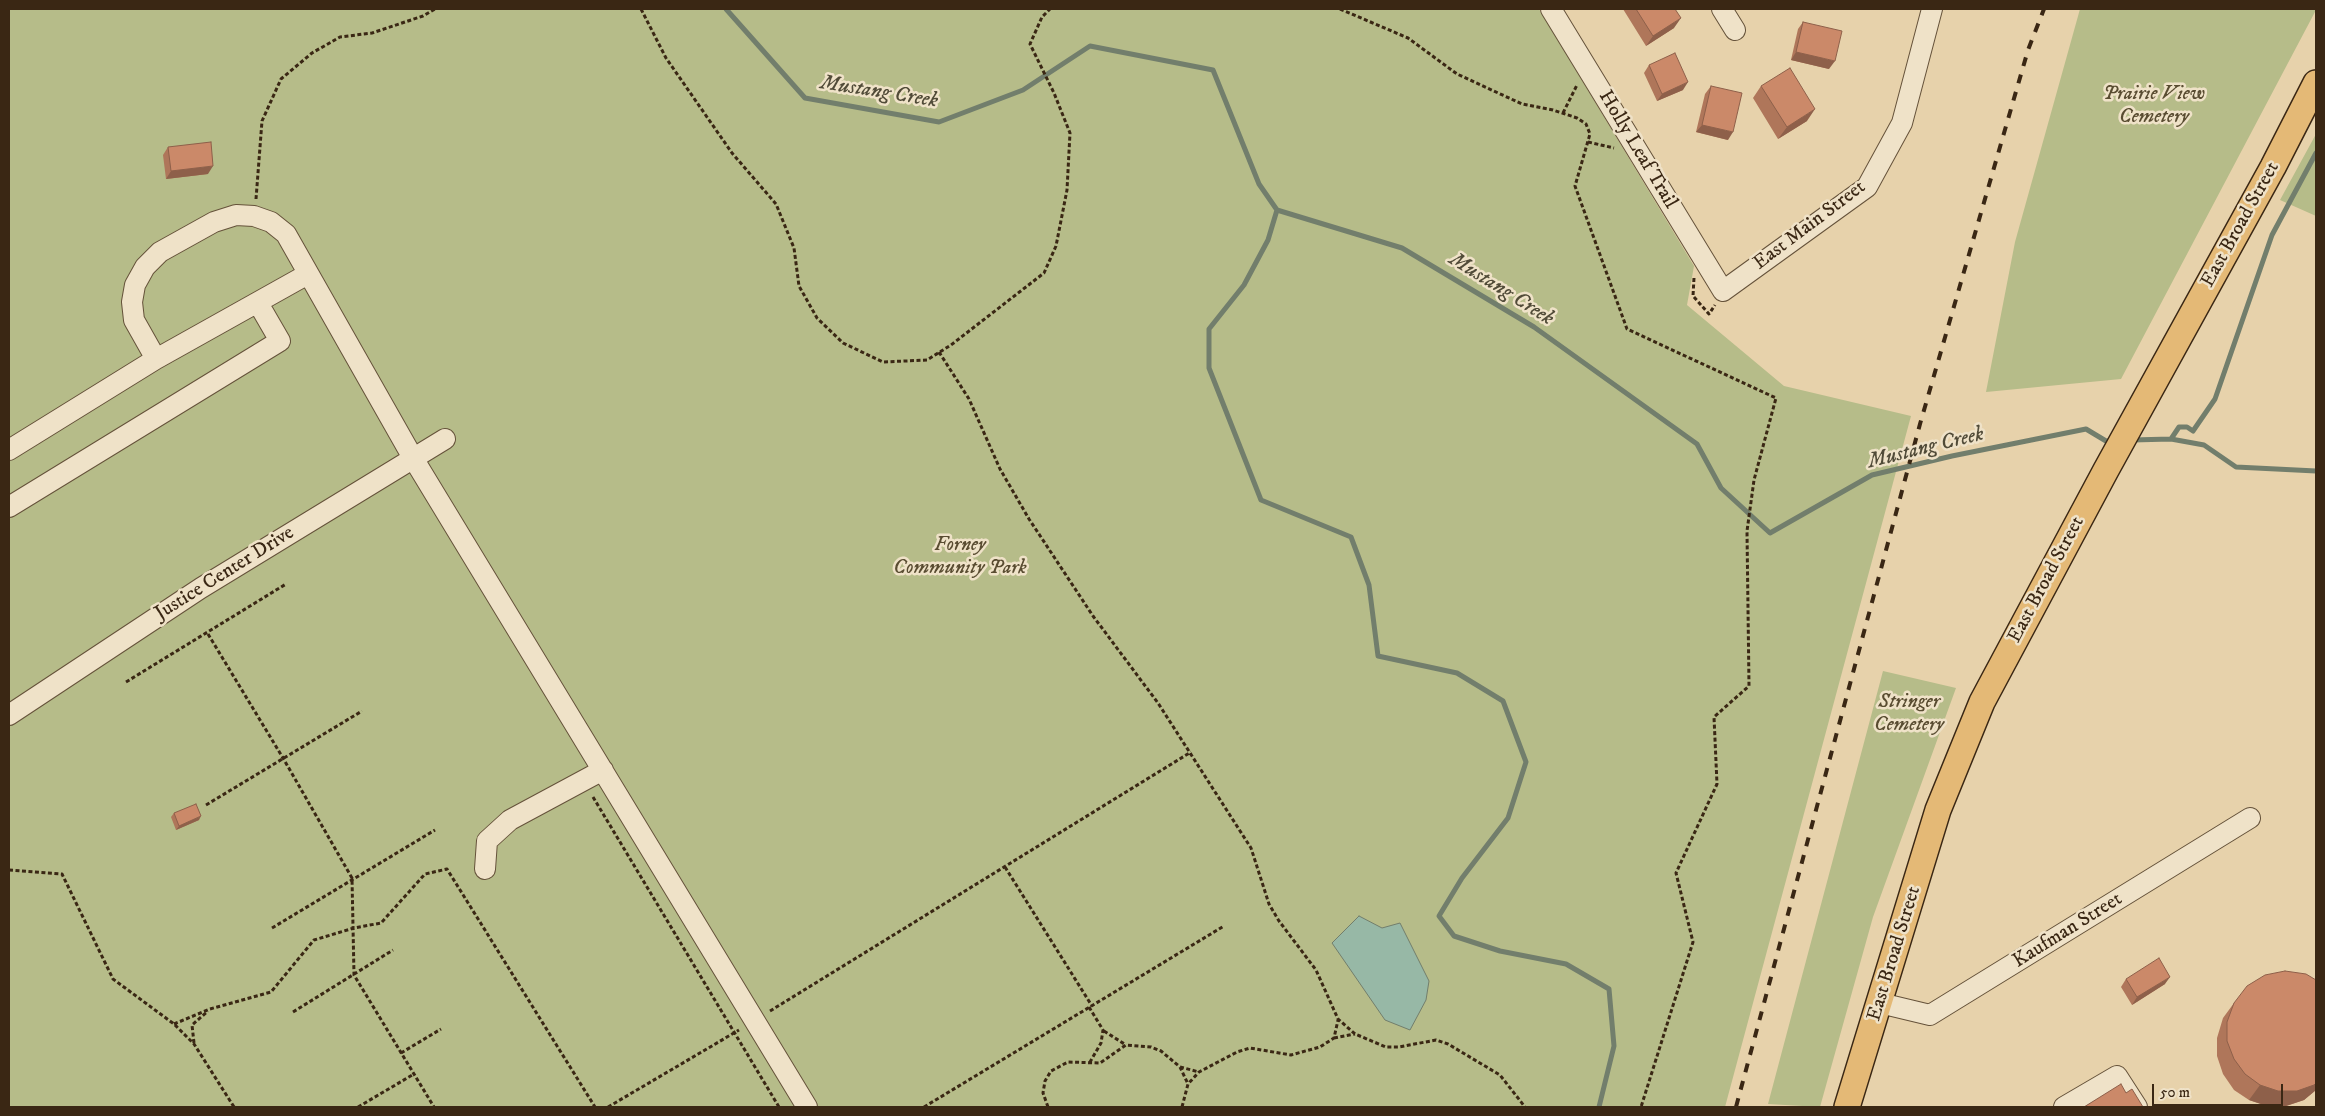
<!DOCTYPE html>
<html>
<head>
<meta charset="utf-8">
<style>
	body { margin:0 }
	#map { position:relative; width:2325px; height:1116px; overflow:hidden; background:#e7d2ab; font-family:"IM FELL DW Pica",serif }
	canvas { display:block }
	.frame { position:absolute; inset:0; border:10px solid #3a2714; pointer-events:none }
	.scale { position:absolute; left:2152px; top:1084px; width:131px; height:22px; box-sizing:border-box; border:2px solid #3a2714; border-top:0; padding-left:6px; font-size:15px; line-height:18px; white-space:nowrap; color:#3a2714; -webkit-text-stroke:4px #efe2c8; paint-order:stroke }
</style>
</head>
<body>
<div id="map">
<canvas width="2325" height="1116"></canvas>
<div class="frame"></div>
<div class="scale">50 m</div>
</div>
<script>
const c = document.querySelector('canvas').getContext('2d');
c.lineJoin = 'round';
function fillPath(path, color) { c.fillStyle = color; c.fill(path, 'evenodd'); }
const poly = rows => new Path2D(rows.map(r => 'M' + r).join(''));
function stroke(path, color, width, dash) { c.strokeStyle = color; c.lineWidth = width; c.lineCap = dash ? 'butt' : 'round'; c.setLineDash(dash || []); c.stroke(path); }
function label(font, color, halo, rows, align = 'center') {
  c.font = font + ' "IM FELL DW Pica",serif'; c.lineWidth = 5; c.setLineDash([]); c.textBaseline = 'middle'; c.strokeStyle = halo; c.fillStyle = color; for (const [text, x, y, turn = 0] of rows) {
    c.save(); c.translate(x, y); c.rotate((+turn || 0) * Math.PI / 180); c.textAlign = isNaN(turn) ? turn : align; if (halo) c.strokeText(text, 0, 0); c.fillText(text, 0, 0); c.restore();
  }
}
fillPath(poly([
	[9,9,1539,9,1694,266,1687,305,1784,386,1911,416,1725,1107,9,1107],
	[2080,9,2316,9,2316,10,2121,379,1986,392,2015,242],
	[2316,134,2316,216,2280,200],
	[1883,671,1956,688,1873,917,1820,1107,1768,1104]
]), '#b6bc89');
const water = poly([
	[1359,916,1382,928,1400,923,1429,981,1426,1000,1410,1030,1385,1020,1332,943,1359,916]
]);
fillPath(water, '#97b8a6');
stroke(water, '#727e6c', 1);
stroke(poly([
	[726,9,805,98,939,122,1023,90,1090,46,1213,70,1259,184,1277,210,1402,248,1534,327,1697,444,1721,488,1770,533,1872,475,1952,456,2086,429,2106,441,2113,441],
	[1277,210,1268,240,1244,285,1209,329,1209,368,1261,500,1351,537,1369,585,1378,656,1457,673,1503,701,1526,762,1508,818,1462,878,1439,916,1454,936,1500,951,1566,964,1609,989,1614,1046,1599,1107],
	[2171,439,2179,427,2187,427,2193,431,2215,399,2272,235,2316,153],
	[2132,440,2171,439,2204,445,2236,467,2316,471]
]), '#727e6c', 5);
const minor = poly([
	[1551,9,1723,291,1867,187,1902,123,1932,9],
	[1722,9,1735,30],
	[156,359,134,320,132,302,135,285,145,267,160,252,214,222,236,215,254,216,271,222,286,234,413,458,807,1107],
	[9,450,156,359,308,274],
	[9,507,280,341,258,303],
	[9,715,201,588,445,439],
	[485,869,487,841,510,820,603,770],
	[1880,1003,1930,1015,2250,818],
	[2064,1107,2117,1076,2137,1107]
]);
const major = poly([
	[1847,1107,1938,810,1982,702,2106,470,2273,167,2316,83]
]);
stroke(minor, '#65523a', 22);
stroke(major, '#3a2714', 28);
stroke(poly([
	[641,9,666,58,732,153,776,204,794,248,799,286,817,318,843,343,883,362,927,360,951,345,1044,273,1056,246,1067,190,1070,133,1054,93,1030,44,1042,17,1050,9],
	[1340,9,1408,38,1457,74,1522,104,1553,110,1577,118,1586,124,1590,134,1575,186,1627,329,1776,398,1754,480,1747,531,1749,686,1714,717,1717,784,1676,873,1693,942,1641,1107],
	[1563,113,1577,85],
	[1588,142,1614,148],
	[256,199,262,121,281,79,312,53,340,37,372,33,423,16,435,9],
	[1694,278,1693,296,1709,314,1715,305],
	[939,352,969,399,1000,469,1029,519,1093,616,1158,703,1251,848,1269,904,1279,921,1316,970,1338,1019,1355,1034,1386,1047,1399,1047,1436,1040,1448,1044,1500,1075,1525,1107],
	[208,634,283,758,352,878,354,975,434,1107],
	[126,682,286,584],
	[593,797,779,1107],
	[206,805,362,711],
	[1005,867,1092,1006],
	[9,870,62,874,113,979,174,1024,194,1044,234,1107],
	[272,928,435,830],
	[1089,1007,1103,1030,1101,1043,1090,1062],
	[770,1011,1191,752],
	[293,1012,393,950],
	[174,1024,210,1009,271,992,314,940,354,928,381,923,425,874,447,869,595,1107],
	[1104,1031,1126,1045],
	[1334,1038,1355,1034],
	[194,1043,192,1025,208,1011],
	[401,1053,441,1029],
	[1180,1067,1199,1072],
	[358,1107,414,1074],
	[608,1107,739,1030],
	[924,1107,1224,926],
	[1048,1107,1043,1093,1045,1081,1051,1071,1068,1062,1100,1063,1126,1045,1151,1047,1161,1051,1180,1067,1188,1084],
	[1182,1107,1188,1084,1199,1072,1237,1052,1250,1048,1291,1055,1320,1047,1334,1038,1338,1020]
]), '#3a2714', 3, [4, 2.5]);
stroke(minor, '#efe2c8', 20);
stroke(major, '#e4b976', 25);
stroke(poly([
	[1736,1107,1920,424,2028,50,2044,9]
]), '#3a2714', 4, [9, 9]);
fillPath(poly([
	[1623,9,1675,9,1674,28,1646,46],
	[1803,22,1829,69,1791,60,1798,29],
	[1649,65,1683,90,1657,101,1644,73],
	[1711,86,1728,140,1696,132,1705,94],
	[1761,86,1807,121,1778,139,1753,98],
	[168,147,208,174,166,179,163,155],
	[174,813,199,820,176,830,171,817],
	[2126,979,2165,984,2132,1005,2121,987],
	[2316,980,2316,1090,2304,1100,2286,1106,2267,1106,2249,1100,2234,1090,2223,1074,2217,1056,2217,1038,2223,1018,2234,1003]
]), '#af765a');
fillPath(poly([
	[1681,18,1674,28,1646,46,1653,36],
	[1796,52,1835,61,1829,69,1791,60],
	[1688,82,1683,90,1657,101,1662,94],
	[1815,109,1807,121,1778,139,1787,127],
	[1702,125,1733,132,1728,140,1696,132],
	[213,166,208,174,166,179,171,171],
	[201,816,199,820,176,830,179,826],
	[2170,977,2165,984,2132,1005,2137,997],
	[2316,1083,2316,1090,2304,1100,2286,1106,2267,1106,2249,1100,2260,1085]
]), '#8e604a');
const building = poly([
	[1636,9,1675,9,1681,18,1653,36,1636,9],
	[1803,22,1842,31,1835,61,1796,52,1803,22],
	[1675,53,1688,82,1662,94,1649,65,1675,53],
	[1790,68,1815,109,1787,127,1761,86,1790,68],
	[1711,86,1742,93,1733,132,1702,125,1711,86],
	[211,142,213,166,171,171,168,147,211,142],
	[196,804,201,816,179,826,174,813,196,804],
	[2159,958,2170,977,2137,997,2126,979,2159,958],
	[2285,971,2306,974,2316,980,2316,1083,2314,1085,2297,1091,2278,1091,2260,1085,2245,1074,2234,1059,2227,1041,2227,1022,2234,1003,2247,986,2265,975,2285,971],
	[2121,1084,2126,1093,2132,1089,2143,1107,2084,1107,2121,1084]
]);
fillPath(building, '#cb8969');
stroke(building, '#8e604a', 1);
label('italic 20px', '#594c31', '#efe2c8', [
	["Prairie View",2154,95],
	["Cemetery",2154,118],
	["Forney",960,546],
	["Community Park",960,569],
	["Stringer",1909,703],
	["Cemetery",1909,726]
]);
label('20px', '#3a2714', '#efe2c8', [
	["Holly Leaf Trail",1637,150,59],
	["East Broad Street",2241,225,-61],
	["East Main Street",1810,226,-37],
	["Justice Center Drive",225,574,-32],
	["East Broad Street",2047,580,-62],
	["Kaufman Street",2068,931,-32],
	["East Broad Street",1895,954,-73]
]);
label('italic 21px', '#514b38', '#efe2c8', [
	["Mustang Creek",879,93,9],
	["Mustang Creek",1501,290,32],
	["Mustang Creek",1926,449,-14]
]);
</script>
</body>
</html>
